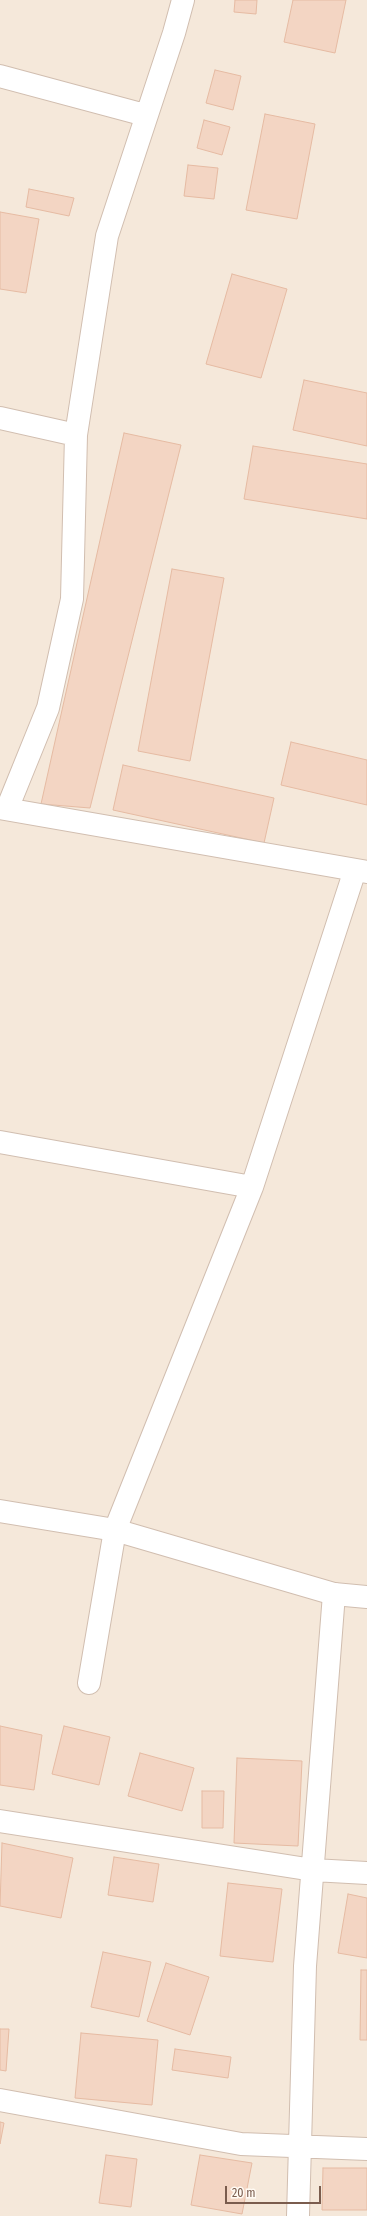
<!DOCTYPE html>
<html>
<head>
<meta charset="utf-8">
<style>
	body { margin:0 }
	#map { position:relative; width:367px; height:2216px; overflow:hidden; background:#fdf6ec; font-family:"Fira Sans Condensed",sans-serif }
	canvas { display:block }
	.scale { position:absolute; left:225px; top:2186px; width:96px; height:18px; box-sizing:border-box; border:2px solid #7a5c4d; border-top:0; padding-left:5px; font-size:12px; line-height:14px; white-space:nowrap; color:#7a5c4d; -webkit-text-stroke:3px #fffaf3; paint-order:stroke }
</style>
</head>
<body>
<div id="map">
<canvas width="367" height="2216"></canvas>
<div class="scale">20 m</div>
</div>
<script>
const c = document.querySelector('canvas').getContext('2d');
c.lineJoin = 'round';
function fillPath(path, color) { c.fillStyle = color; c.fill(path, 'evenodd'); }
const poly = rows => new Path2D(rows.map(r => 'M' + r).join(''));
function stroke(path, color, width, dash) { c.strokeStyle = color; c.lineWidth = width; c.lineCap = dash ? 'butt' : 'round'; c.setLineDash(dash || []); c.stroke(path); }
fillPath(poly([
	[0,0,367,0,367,2216,0,2216]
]), '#f5e8da');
const building = poly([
	[235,0,257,0,256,14,234,12,235,0],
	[293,0,346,0,335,53,284,42,293,0],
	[215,70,241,76,233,110,206,103,215,70],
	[265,114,315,124,297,219,246,210,265,114],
	[204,120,230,127,222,155,197,148,204,120],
	[188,165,218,168,214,199,184,196,188,165],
	[29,189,74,198,69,216,26,207,29,189],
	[0,212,39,219,26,293,0,289,0,212],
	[232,274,287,289,261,378,206,364,232,274],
	[304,380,367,393,367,446,293,430,304,380],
	[124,433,181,445,90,808,41,804,124,433],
	[253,446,367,464,367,519,244,499,253,446],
	[172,569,224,578,190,761,138,751,172,569],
	[291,742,367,760,367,805,281,785,291,742],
	[123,765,274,798,264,843,113,810,123,765],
	[0,1726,42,1735,34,1790,0,1785,0,1726],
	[64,1726,110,1737,99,1785,52,1774,64,1726],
	[140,1753,194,1768,182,1811,128,1796,140,1753],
	[237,1758,302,1761,298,1846,234,1843,237,1758],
	[202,1791,224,1791,223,1828,202,1828,202,1791],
	[2,1843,73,1858,61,1918,0,1906,2,1843],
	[114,1857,159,1864,153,1902,108,1895,114,1857],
	[228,1883,282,1889,273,1962,220,1956,228,1883],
	[348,1894,367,1898,367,1958,338,1953,348,1894],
	[103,1952,151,1962,139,2017,91,2007,103,1952],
	[166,1963,209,1977,190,2035,147,2021,166,1963],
	[361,1970,367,1970,367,2040,360,2040,361,1970],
	[0,2029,9,2029,6,2071,0,2070,0,2029],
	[81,2033,158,2040,152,2105,75,2098,81,2033],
	[175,2049,231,2057,228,2078,172,2070,175,2049],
	[0,2122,4,2123,0,2144,0,2122],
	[106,2155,137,2159,131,2207,99,2203,106,2155],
	[200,2155,252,2163,242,2214,191,2205,200,2155],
	[323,2168,367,2168,367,2210,322,2210,323,2168]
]);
fillPath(building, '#f3d5c3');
stroke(building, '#e6bba3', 1);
const minor = poly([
	[0,76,145,115],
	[0,418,76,435],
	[0,808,367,872],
	[7,809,48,708,72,599,76,435,107,236,174,33,183,0],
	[0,1142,252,1187],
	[115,1530,252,1187,355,870],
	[0,1821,313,1870,367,1873],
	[0,2100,241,2144,367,2149],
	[298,2216,305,1966,334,1594]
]);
const tertiary = poly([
	[0,1511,115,1530,334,1594,367,1597],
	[89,1683,115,1530]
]);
stroke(minor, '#d1beb0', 24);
stroke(tertiary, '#d1beb0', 24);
stroke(minor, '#fff', 22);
stroke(tertiary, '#fff', 22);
</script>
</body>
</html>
